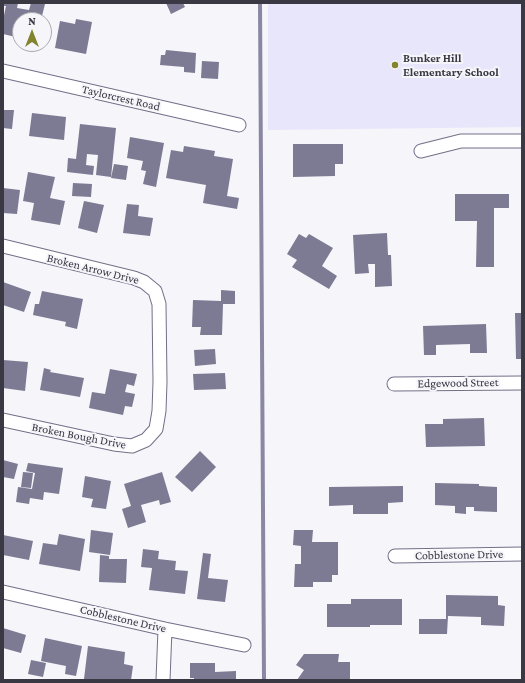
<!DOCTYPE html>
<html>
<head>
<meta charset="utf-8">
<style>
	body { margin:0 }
	#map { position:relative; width:525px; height:683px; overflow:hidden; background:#f5f5fa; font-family:"Crimson Pro",serif }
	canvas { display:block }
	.frame { position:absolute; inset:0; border:4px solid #393843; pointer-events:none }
	.north { position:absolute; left:12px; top:12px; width:40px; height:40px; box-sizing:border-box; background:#f5f5fa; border:1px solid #aaa9b1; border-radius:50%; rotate:0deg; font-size:11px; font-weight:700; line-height:16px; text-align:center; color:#393843 }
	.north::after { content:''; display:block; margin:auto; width:14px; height:18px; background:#82842e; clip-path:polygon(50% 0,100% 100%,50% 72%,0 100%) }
</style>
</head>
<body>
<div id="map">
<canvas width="525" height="683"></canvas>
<div class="frame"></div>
<div class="north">N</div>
</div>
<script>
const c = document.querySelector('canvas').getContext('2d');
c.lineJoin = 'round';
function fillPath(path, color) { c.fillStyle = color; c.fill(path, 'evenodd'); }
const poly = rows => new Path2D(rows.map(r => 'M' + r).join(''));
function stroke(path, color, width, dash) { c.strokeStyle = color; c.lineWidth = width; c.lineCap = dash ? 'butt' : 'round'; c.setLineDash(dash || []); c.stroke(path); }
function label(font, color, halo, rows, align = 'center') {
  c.font = font + ' "Crimson Pro",serif'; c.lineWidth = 4; c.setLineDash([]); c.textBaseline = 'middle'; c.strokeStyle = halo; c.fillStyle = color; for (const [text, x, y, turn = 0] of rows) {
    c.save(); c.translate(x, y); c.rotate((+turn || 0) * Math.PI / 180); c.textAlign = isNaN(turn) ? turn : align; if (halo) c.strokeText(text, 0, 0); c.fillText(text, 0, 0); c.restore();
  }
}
fillPath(poly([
	[268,3,522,3,522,127,268,130]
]), '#e8e6fb');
stroke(poly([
	[260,3,264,680]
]), '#8a87a2', 4);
fillPath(poly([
	[3,3,18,3,17,8,29,10,31,3,45,4,41,20,20,20,20,38,3,34,3,20,6,6,3,6],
	[166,3,183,3,185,7,171,14],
	[76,19,92,22,86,54,55,48,60,21,75,24],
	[166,50,196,53,195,73,184,72,184,67,160,65,161,55,165,55],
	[202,61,219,62,218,79,201,78],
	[3,110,14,110,12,129,3,128],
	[32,113,66,117,64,140,29,136],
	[80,124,116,128,111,177,96,175,98,155,87,154,86,165,94,166,93,175,67,172,68,158,76,159],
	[130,137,164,143,156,187,143,184,146,171,141,170,143,161,127,158],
	[293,144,343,144,343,164,335,164,335,176,293,177],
	[184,146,215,151,214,156,233,159,227,196,239,198,237,209,203,203,206,185,166,178,171,150,183,152],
	[114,164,128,166,126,180,111,178],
	[28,172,55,177,50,198,65,201,60,225,31,220,34,203,23,201],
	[73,183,92,184,91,197,72,196],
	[3,188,20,190,17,214,3,213],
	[455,194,509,194,509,208,494,208,494,267,476,267,477,221,455,221],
	[84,201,104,205,97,233,78,228],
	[127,204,139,205,138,216,153,218,150,236,123,233],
	[387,233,388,255,391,255,392,286,375,287,375,264,368,264,369,273,355,274,353,235],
	[299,234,306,238,309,234,333,248,322,266,337,276,329,289,292,267,297,260,287,254],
	[3,282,31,292,24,312,3,305],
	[221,290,235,291,235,304,223,304,222,335,200,335,201,327,192,327,193,300,221,301],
	[42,291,83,299,77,329,65,326,66,322,33,315,35,304,39,304],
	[515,313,522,313,522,359,516,359],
	[486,324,487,353,470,353,470,344,436,345,436,355,424,355,423,326],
	[215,349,216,364,195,366,194,350],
	[3,360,28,362,25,391,3,388],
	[44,368,51,370,50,372,84,378,80,397,40,390],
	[110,369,137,374,134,386,127,384,125,392,135,394,132,407,125,406,123,415,89,408,92,392,105,394],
	[225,373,226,389,194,390,193,374],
	[484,418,485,446,426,447,425,424,443,424,443,419],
	[200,451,216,467,192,492,175,477],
	[3,460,18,464,14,479,3,477],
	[28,463,63,468,59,494,44,492,43,500,30,498,29,504,16,502,18,487,32,489,35,473,26,471],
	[23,472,33,473,31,488,21,487],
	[162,472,171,502,160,505,159,500,141,505,146,522,128,528,122,509,131,506,124,484],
	[85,476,111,481,106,509,91,507,93,499,82,497],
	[435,483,479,484,479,486,497,487,497,512,474,511,474,507,466,507,466,514,455,513,455,506,435,505],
	[403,486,403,502,388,503,388,514,353,514,353,505,329,506,329,487],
	[91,530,113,533,110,555,89,552],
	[294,530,313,530,312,542,338,542,338,575,332,575,332,582,313,582,313,587,294,587,295,564,301,564,301,546,293,545],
	[59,534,85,539,80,571,39,564,43,543,57,545],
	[3,535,33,541,29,560,3,555],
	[143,549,159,551,158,559,176,561,175,570,188,571,185,594,149,590,152,568,141,567],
	[203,553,211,554,208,578,228,580,225,602,197,599],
	[100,555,109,556,109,559,127,559,126,583,99,582],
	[446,595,498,596,498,605,505,606,504,626,481,625,481,617,448,616,447,634,419,634,419,619,446,619],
	[351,599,402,599,402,625,370,625,370,627,327,627,327,604,351,604],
	[3,628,26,635,21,653,3,648],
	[45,638,82,646,76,676,65,674,66,666,41,661],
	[88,646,125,652,124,664,133,666,131,680,92,680,84,679],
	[304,654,339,654,338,662,350,662,350,680,297,680,304,670,296,665],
	[31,660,46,663,43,677,28,674],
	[190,663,215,663,215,672,236,671,236,680,194,680,194,678,190,678]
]), '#7d7a93');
const street = poly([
	[3,71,239,125],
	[421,151,461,141,522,141],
	[3,246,134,278,144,282,155,291,159,304,160,382,159,411,156,429,146,440,132,446,114,444,3,420],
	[394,384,522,383],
	[395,556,522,554],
	[3,592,165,629,244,645],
	[163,680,165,629]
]);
stroke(street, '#726f88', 15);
stroke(street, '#fff', 13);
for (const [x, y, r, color] of [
	[395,65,4,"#82842e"]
]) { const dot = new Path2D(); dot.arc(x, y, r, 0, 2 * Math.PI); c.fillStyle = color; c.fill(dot); stroke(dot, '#f5f5fa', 1.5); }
label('bold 12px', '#393843', '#f5f5fa', [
	["Bunker Hill",403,58],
	["Elementary School",403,72]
], 'left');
label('12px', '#393843', '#f5f5fa', [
	["Taylorcrest Road",121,98,13],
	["Broken Arrow Drive",93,269,14],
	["Edgewood Street",458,383,-1],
	["Broken Bough Drive",79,436,11],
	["Cobblestone Drive",459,555,-1],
	["Cobblestone Drive",123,619,13]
]);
</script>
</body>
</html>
